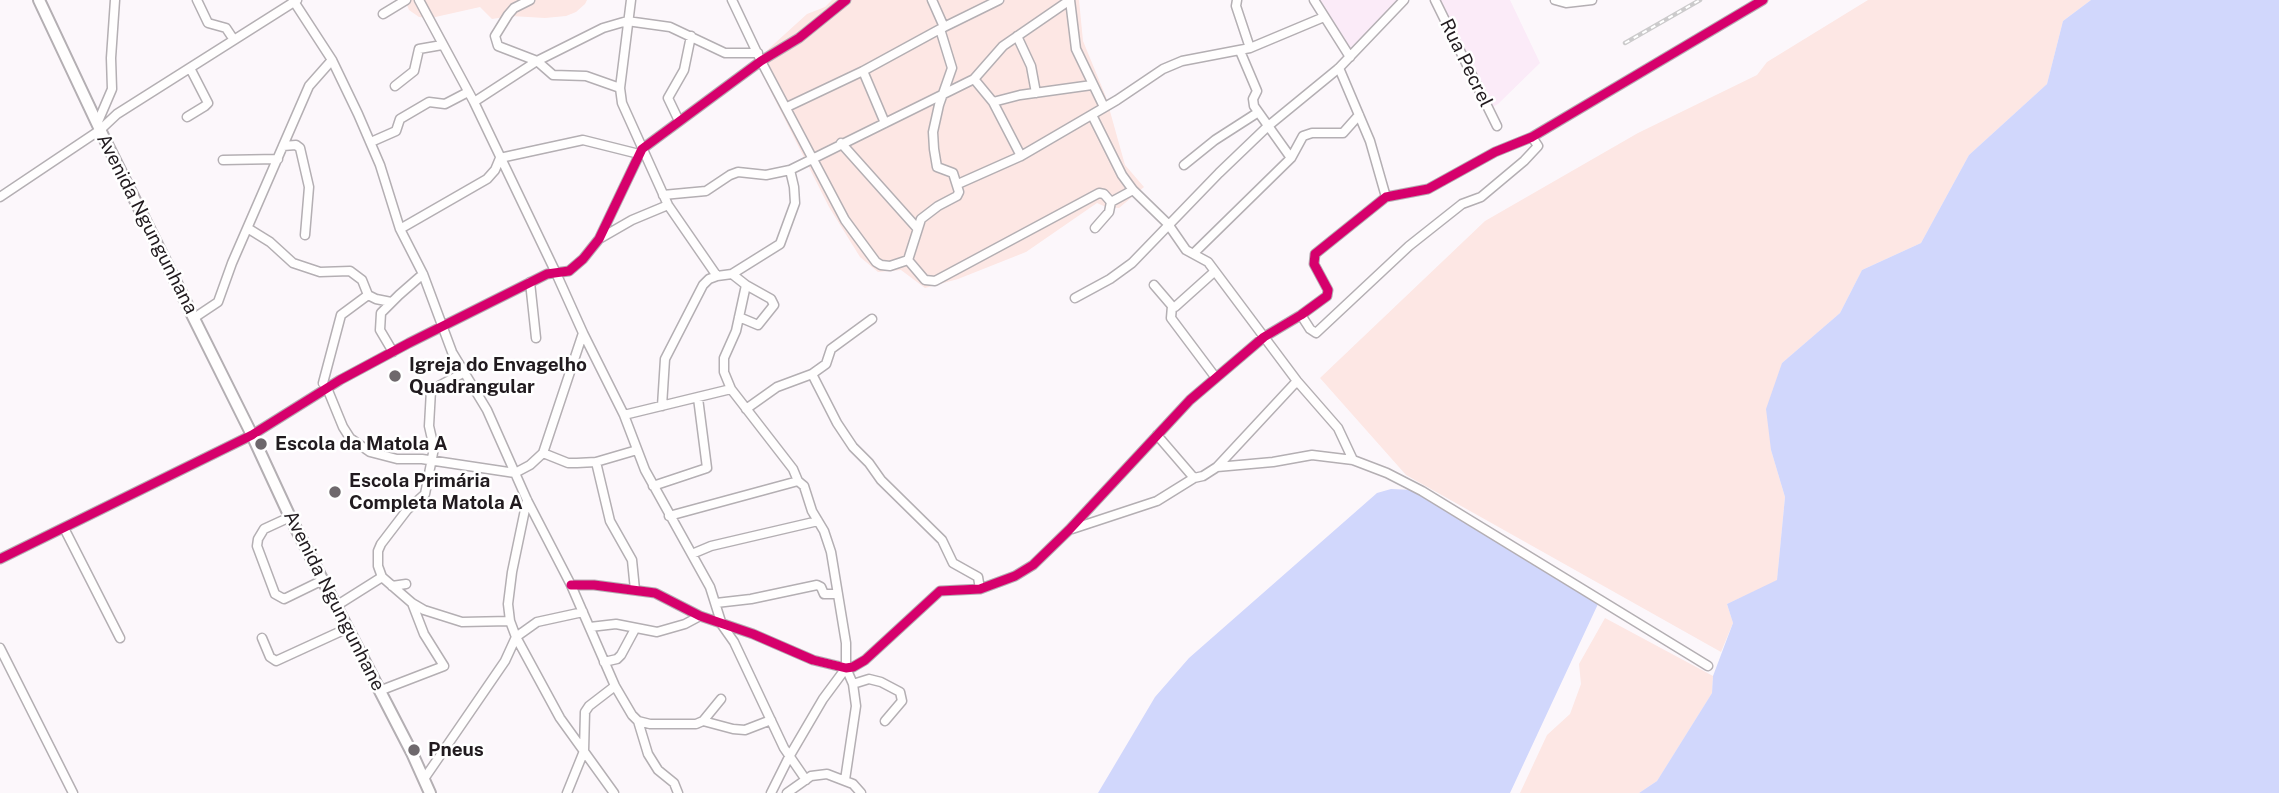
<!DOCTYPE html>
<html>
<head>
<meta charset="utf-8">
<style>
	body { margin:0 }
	canvas { display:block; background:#fcf7fb }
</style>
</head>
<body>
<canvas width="2279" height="793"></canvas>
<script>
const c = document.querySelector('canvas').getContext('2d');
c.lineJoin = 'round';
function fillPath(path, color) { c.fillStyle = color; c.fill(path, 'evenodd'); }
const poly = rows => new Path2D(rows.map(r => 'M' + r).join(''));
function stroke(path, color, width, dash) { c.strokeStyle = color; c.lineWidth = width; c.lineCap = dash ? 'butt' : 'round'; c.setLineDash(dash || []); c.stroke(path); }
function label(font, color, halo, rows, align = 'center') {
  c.font = font + ' "Public Sans",sans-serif'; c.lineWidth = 5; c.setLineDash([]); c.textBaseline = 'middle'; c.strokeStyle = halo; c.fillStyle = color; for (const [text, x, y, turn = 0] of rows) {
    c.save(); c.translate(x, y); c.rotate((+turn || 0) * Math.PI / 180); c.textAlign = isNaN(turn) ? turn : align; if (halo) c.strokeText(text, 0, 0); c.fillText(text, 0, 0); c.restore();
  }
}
fillPath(poly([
	[1317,0,1402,0,1351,55],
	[1433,0,1510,0,1540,63,1498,104,1489,109]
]), '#fbebf8');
fillPath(poly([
	[405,0,587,0,585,4,576,12,566,16,545,18,511,16,492,19,480,7,431,18,419,17,409,10],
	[832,0,1079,0,1083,41,1106,97,1125,165,1144,187,1119,208,1106,207,1097,203,1026,252,958,279,925,288,901,270,878,272,860,257,829,207,760,70,763,54,807,14,825,7],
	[1868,0,2091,0,2063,21,2047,84,1969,155,1921,243,1862,270,1840,313,1782,363,1771,450,1785,497,1777,581,1727,604,1733,623,1721,652,1406,475,1320,378,1485,221,1638,133,1757,75,1767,62],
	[1605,618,1713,676,1712,693,1657,781,1639,793,1520,793,1547,735,1570,714,1581,684,1579,664]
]), '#fde7e4');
fillPath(poly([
	[2091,0,2279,0,2279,793,1639,793,1657,781,1712,693,1713,676,1733,623,1727,604,1777,580,1785,497,1771,450,1766,409,1782,363,1840,313,1862,270,1921,243,1969,155,2047,84,2063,21],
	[1391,489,1414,490,1434,500,1598,604,1510,793,1098,793,1155,697,1189,658,1377,493]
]), '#d1d7fc');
const street = poly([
	[197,0,208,23,226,28,234,40],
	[293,0,332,60,358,114,380,165,400,229,423,274,452,352,487,410,527,500,571,585,615,686,632,715,638,721,650,724,696,724,703,721,733,729,745,730,771,720],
	[419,0,474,102,556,273,583,333,624,415,645,470,710,587,722,625,734,642,784,748,806,780],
	[530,0,514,8,508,15,495,36,498,46,537,61,553,75,586,76,620,88],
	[631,0,620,88,622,103,668,205,717,276],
	[732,0,761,61,845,220,876,262,881,265,890,266,908,260,925,280,935,281,1099,193,1104,194,1111,202,1133,190],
	[932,0,944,27],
	[1070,0,1076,49,1104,107],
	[1237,0,1236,6,1250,48],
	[1314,0,1350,57],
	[1435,0,1497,126],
	[1555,0,1566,3,1592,0],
	[383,14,406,0],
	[1017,36,1031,66,1036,93],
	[1240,51,1257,91,1253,99,1254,106,1291,158],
	[1339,68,1370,141,1386,197],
	[863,71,885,123],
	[974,79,993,102,1021,156],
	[395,86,414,71,419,49,442,45],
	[474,102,537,61,603,28,627,21,670,27,725,53,758,53],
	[993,102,1020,95,1092,85],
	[787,107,863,71,940,29,999,0],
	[1092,115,1122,175,1133,190,1168,224,1186,250,1208,262,1297,381,1338,428,1353,460],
	[187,117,205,106,208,103,190,68],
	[679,121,668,98,684,70,691,36],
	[97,124,112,89,111,58,115,0],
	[371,142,396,131,400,119,429,102,445,104,468,92],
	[841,143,917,228],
	[283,146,296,145,300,148,309,187,305,235],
	[223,160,278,159],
	[1184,165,1215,140,1257,113],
	[958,184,1021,156,1117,100,1163,69,1182,61,1250,48,1324,17],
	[663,195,706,191,730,175,738,172,766,175,790,170,974,79,1003,46,1070,0],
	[0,197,100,130,117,114,297,0],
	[1095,228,1109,212,1111,202],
	[249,229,270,242,293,263,320,272,350,271,362,280,368,295,376,299,391,302],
	[400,229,487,179,495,170,500,158,583,140,639,154],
	[599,239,632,220,668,205],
	[1194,253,1291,158,1303,136,1312,133,1343,133,1359,115],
	[908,260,921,219,938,206,957,196,959,192,953,173,937,167,934,149,933,132,939,105,952,68,940,29],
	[732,274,746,285,736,331,724,358,724,372,731,389,793,469,798,481,804,486,812,511,824,531,831,552,846,643,846,668,853,684,856,706,845,780],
	[530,282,536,338],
	[1154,285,1172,306,1175,307,1214,272],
	[1075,298,1110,279,1132,263,1219,173,1267,127,1339,68,1404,0],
	[1172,306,1171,318,1216,378],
	[1301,315,1310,329,1316,333,1409,246,1462,204,1481,197,1524,161,1538,146,1532,137],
	[739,317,758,325,774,305,771,299,746,285],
	[194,318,218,302,232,263,309,86,332,60],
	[393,352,380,330,381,313,399,295,423,274],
	[463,373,431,390,429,426,434,448,425,494,407,510,381,544,378,551,378,566,382,577,412,603,424,610,462,622,510,621],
	[812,374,837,423,853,447,869,463,881,480,942,540,953,563,978,577,980,589],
	[323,383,341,315,368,295],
	[327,388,343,427,350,438,370,452,397,459,422,459,515,473,530,465,543,453,583,333],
	[662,406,665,359,703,285,709,279,717,276,732,274,780,244,795,203,794,187,790,170],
	[746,409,777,387,812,374,826,364,831,349,872,319],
	[624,415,731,389],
	[1157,435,1194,478],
	[543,453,568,463,577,463,596,462,637,450],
	[596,462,610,521,632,560,635,590],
	[1217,467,1297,381],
	[653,486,707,468,698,398],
	[527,500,512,572,508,604,510,621,516,637,560,718,614,793],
	[669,516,798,481],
	[290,517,264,529,258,539,257,546,275,594,284,599,323,580],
	[64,528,120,638],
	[1072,529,1157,501,1194,478,1203,476,1217,467,1273,462,1312,455,1353,460,1387,473,1422,491,1708,666],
	[692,554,711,546,818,521],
	[0,559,252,435,340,380,409,343,547,274,569,271,583,259,599,239,642,149,761,61,799,38,846,0],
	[571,585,594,585,655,593,700,616,753,634,813,660,846,668,853,667,865,660,940,591,980,589,1015,576,1033,565,1069,530,1190,400,1264,337,1301,315,1327,296,1328,290,1314,264,1315,254,1386,197,1428,189,1495,152,1532,137,1763,0],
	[392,586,406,584],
	[716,603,751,599,817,585,821,587,824,594,838,594],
	[336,606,382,577],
	[590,627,616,624,657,632,685,624,700,616],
	[262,638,270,657,276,661,348,628],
	[0,648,73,793],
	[604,662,617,659,621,655,635,629],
	[853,684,869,679,881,682,900,692,902,701,885,721],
	[379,691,444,666,424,634,412,603],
	[638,721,648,754,658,770,674,783,678,793],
	[703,721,721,699],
	[424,779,505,661,516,637,537,622,583,612],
	[567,793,584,751,585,712,589,706,615,686],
	[771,793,789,757,823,699,846,668],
	[787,793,811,776,827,774,853,784,861,793]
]);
const secondary = poly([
	[39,0,104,138,252,435,290,517,412,753,430,793]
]);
stroke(street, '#b4afb3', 11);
stroke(secondary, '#b4afb3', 14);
stroke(street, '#fffefe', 8);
stroke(secondary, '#fffefe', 10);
const rail = poly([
	[1625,43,1700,0],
	[1564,117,1765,0]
]);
stroke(rail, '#cccbcc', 4.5);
stroke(rail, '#fff', 2, [5]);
stroke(poly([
	[0,559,252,435,340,380,409,343,547,274,569,271,583,259,599,239,642,149,761,61,799,38,846,0],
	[571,585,594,585,655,593,700,616,753,634,813,660,846,668,853,667,865,660,940,591,980,589,1015,576,1033,565,1069,530,1190,400,1264,337,1301,315,1327,296,1328,290,1314,264,1315,254,1386,197,1428,189,1495,152,1532,137,1763,0]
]), '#d6006c', 9);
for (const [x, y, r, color] of [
	[395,376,7,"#6e686c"],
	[261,444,7,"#6e686c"],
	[335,492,7,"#6e686c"],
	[414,750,7,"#6e686c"]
]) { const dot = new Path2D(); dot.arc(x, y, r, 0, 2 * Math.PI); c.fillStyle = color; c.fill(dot); stroke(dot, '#fff', 2.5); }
label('19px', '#211b1f', '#fff', [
	["Rua Pecrel",1466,63,64],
	["Avenida Ngungunhana",147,224,63],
	["Avenida Ngungunhane",334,601,63]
]);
label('bold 19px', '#211b1f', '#fff', [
	["Igreja do Envagelho",409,365],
	["Quadrangular",409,387],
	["Escola da Matola A",275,444],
	["Escola Primária",349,481],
	["Completa Matola A",349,503],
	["Pneus",428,750]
], 'left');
</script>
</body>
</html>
